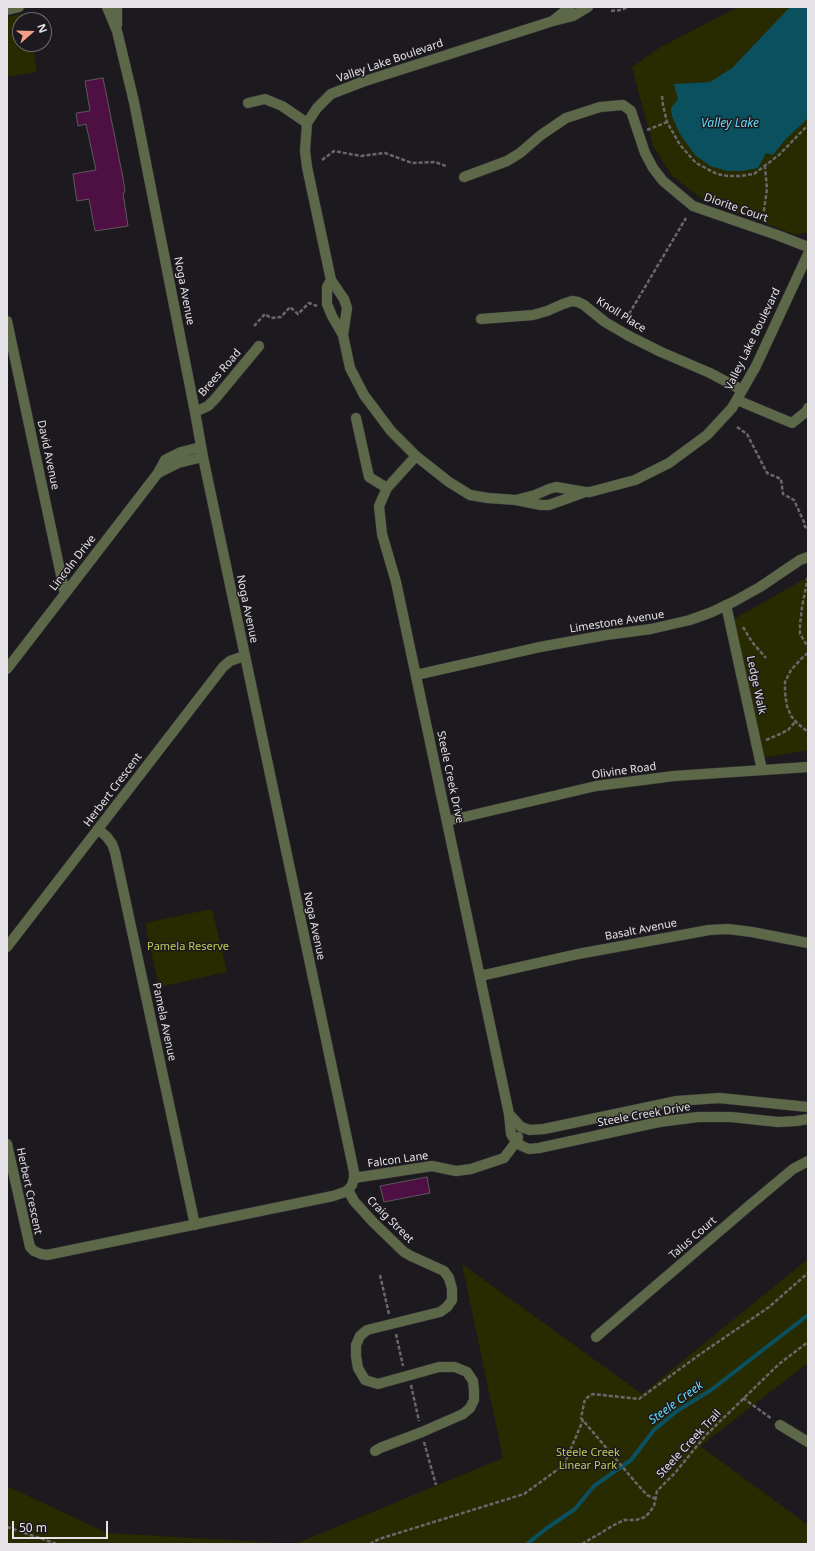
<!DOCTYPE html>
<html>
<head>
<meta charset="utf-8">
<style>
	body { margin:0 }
	#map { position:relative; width:815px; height:1551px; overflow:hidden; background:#1d1a1f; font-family:"Noto Sans",sans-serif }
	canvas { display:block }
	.frame { position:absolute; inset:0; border:8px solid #e5e3e7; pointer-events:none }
	.north { position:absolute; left:12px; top:12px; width:40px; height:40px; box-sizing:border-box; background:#1d1a1f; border:1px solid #6d6a6f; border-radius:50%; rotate:70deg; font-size:11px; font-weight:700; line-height:16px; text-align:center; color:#e5e3e7 }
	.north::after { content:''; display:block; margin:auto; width:14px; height:18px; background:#f49e86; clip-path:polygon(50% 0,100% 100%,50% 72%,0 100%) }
	.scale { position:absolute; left:12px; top:1521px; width:96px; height:18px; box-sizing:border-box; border:2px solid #e5e3e7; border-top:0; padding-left:5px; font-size:12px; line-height:14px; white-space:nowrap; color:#e5e3e7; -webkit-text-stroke:3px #1d1a1f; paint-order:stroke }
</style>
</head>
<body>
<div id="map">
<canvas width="815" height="1551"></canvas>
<div class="frame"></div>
<div class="north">N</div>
<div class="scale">50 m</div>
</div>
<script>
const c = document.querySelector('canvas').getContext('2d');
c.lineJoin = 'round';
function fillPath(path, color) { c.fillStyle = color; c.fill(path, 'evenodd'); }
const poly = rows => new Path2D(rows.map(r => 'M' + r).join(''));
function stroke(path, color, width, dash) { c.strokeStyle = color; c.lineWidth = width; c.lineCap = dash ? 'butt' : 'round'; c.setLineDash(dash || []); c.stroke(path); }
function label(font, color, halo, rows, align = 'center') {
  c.font = font + ' "Noto Sans",sans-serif'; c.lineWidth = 3; c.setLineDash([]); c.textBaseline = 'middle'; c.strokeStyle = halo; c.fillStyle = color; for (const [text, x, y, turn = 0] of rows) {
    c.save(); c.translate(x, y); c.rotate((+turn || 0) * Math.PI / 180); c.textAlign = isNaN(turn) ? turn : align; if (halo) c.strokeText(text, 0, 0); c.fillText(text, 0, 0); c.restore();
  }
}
fillPath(poly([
	[738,7,808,7,808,232,796,235,704,200,672,176,653,146,632,67,659,48],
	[27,13,28,20,20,20,20,44,32,44,37,72,7,77,7,17],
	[808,577,808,750,758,759,727,623],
	[212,909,227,972,159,987,145,923],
	[808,1259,808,1363,700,1446,808,1525,808,1544,7,1544,7,1486,107,1533,295,1544,503,1458,462,1264,642,1394]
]), '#282b00');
fillPath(poly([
	[790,7,808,7,808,118,784,141,773,155,766,153,758,168,742,171,727,171,710,166,695,155,680,134,672,116,671,108,678,99,674,84,710,82,732,68]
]), '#0b505f');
stroke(poly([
	[527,1544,547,1528,575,1509,594,1486,631,1460,654,1430,677,1411,711,1390,808,1315]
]), '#0b505f', 4);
const building = poly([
	[103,78,123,178,125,192,123,193,128,226,95,231,89,199,77,201,75,189,73,174,96,170,86,124,78,126,76,113,90,111,85,81,103,78],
	[427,1177,430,1193,384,1202,380,1186,427,1177]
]);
fillPath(building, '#4e0f43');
stroke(building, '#5e575c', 1);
const minor = poly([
	[117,7,117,25],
	[7,10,19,7],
	[554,20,570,7],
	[248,103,265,99,282,106,307,123],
	[464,177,507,161,520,153,541,135,566,118,600,107,623,105,631,111,645,153,653,168,663,181,693,206,777,235,808,247],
	[331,280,327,287,327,304,332,316,343,335,350,368,364,395,391,431,416,456,449,482,470,495,488,498,516,500,541,505,549,505,585,492],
	[481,319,533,315,547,311,563,304,572,301,578,302,584,305,605,322,629,336,661,352,710,373,742,390],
	[7,321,65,594],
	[343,335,347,308,344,299,331,280,307,167,305,151,307,123,317,108,331,94,362,82,553,21,573,16,588,7],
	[737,400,792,423,807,411,808,408],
	[195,412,208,406,215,399,259,346],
	[356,418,369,477,387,488],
	[416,456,387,488,379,506,382,534,396,582,509,1114,511,1134,516,1142,522,1146,529,1149,539,1148,659,1122,698,1117,731,1117,778,1122,796,1121,808,1119],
	[158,473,178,463,203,457],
	[516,500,535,495,549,489,556,487,585,492,590,492,635,480,669,463,707,435,732,408,756,366,808,254],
	[726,605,762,770],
	[7,669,158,473,165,460,181,452,201,447],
	[416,675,540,647,606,635,651,629,690,620,712,612,735,601,760,587,800,560,808,557],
	[447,821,596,786,674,776,808,767],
	[99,830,107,837,112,844,115,852,195,1225],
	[7,947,223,667,230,661,244,656],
	[480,976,578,954,709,930,728,929,752,932,808,943],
	[509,1114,521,1127,530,1130,544,1129,677,1101,719,1098,808,1107],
	[7,1144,30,1247,34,1251,41,1254,47,1255,333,1196,345,1192,348,1190,352,1185,354,1178,354,1172,203,457,195,412,134,102,117,31,107,7],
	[354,1178,432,1166,456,1171,471,1169,504,1158,516,1142,518,1137],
	[348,1190,354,1201,373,1222,404,1252,411,1256,444,1271,449,1278,452,1289,452,1300,447,1307,440,1312,367,1330,360,1336,356,1345,356,1356,358,1368,365,1380,378,1384,439,1367,455,1367,467,1372,473,1381,474,1390,474,1400,470,1408,463,1414,422,1432,380,1448,375,1451],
	[596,1337,750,1205,793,1169,808,1161],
	[780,1425,808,1442]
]);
stroke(minor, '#39363b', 11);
stroke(poly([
	[611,11,621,10,628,7],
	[662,96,663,105,667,122,680,145,696,163,717,174,728,176,740,176,754,174,779,155,808,125],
	[647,130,667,122],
	[322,160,334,151,361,156,385,153,412,163,435,162,446,166],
	[763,217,767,189,765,167],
	[626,319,686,218],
	[254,326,265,314,271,318,281,317,290,307,298,314,309,303,317,306],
	[737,427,747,434,767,473,781,479,783,494,794,500,804,522,805,527,808,528],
	[808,577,802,607,800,625,800,634,808,647],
	[743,627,752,642,766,658],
	[808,653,802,658,791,670,785,682,785,693,787,706,791,716,798,724,808,732],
	[766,740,780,734,788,730,796,721],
	[380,1275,389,1314],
	[396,1334,403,1366],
	[411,1385,419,1421],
	[743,1398,772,1419],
	[424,1442,436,1485],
	[656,1499,647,1495,637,1484,581,1418,585,1399,593,1394,639,1399,699,1355,769,1307,808,1273],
	[7,1527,57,1544],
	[370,1544,379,1539,524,1494,564,1465,583,1420],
	[582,1544,614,1525,624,1520,636,1520,645,1517,649,1513,654,1506,657,1491,675,1473,706,1435,779,1364,808,1342]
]), '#6a676c', 2.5, [4, 2]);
stroke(minor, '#5d6848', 10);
label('11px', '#e5e3e7', '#1d1a1f', [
	["Valley Lake Boulevard",390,61,-19],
	["Diorite Court",736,208,19],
	["Noga Avenue",184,291,79],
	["Knoll Place",621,315,32],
	["Valley Lake Boulevard",753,339,-64],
	["Brees Road",220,373,-49],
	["David Avenue",48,455,78],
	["Lincoln Drive",73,563,-52],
	["Noga Avenue",247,609,78],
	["Limestone Avenue",617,622,-9],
	["Ledge Walk",756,685,78],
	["Olivine Road",624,771,-8],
	["Steele Creek Drive",450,777,78],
	["Herbert Crescent",113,790,-53],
	["Noga Avenue",314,926,78],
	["Basalt Avenue",641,930,-11],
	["Pamela Avenue",164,1022,78],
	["Steele Creek Drive",644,1115,-10],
	["Falcon Lane",398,1160,-8],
	["Herbert Crescent",29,1191,78],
	["Craig Street",390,1220,45],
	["Talus Court",693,1238,-41],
	["Steele Creek Trail",689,1444,-47]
]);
label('11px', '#c0cb56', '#1d1a1f', [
	["Pamela Reserve",188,947],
	["Steele Creek",588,1453],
	["Linear Park",588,1466]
]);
label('italic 12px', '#63daf7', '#1d1a1f', [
	["Valley Lake",730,124],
	["Steele Creek",676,1403,-36]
]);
</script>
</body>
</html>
